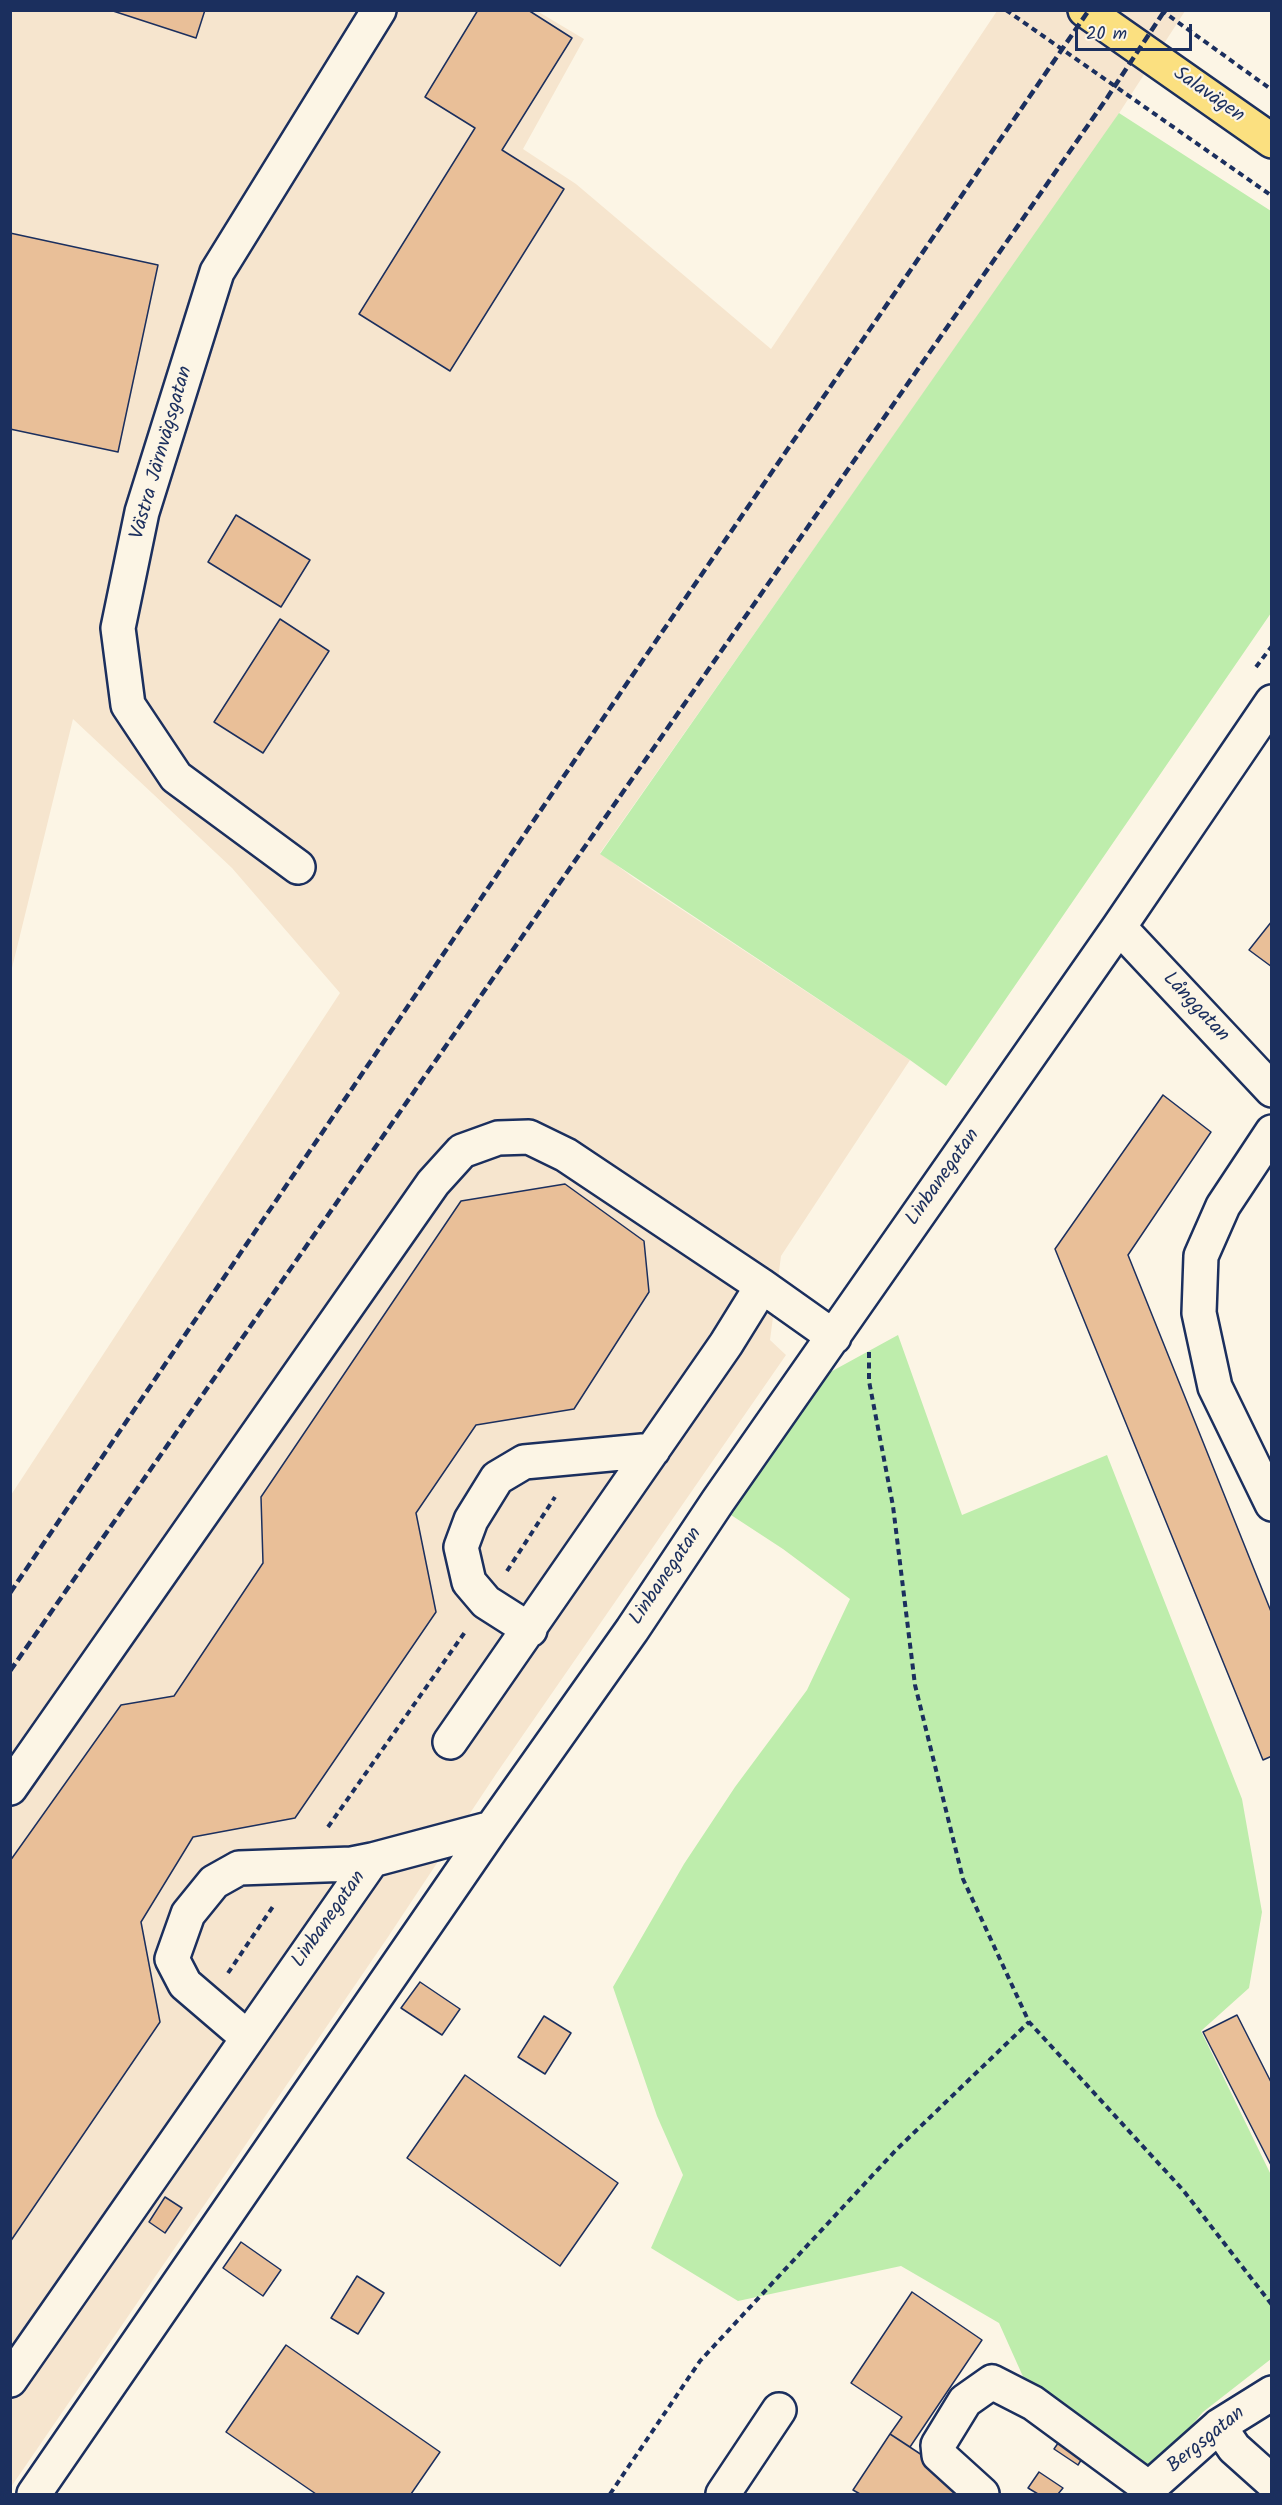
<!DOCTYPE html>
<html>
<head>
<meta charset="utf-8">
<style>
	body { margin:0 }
	#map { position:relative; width:1282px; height:2505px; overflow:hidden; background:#fcf5e5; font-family:Kalam,sans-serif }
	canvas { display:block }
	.frame { position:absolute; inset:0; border:12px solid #1b2f5e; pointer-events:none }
	.scale { position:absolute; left:1075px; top:24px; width:117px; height:27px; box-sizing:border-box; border:3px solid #1b2f5e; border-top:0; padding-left:8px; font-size:18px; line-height:21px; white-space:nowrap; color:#1b2f5e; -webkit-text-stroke:4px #fcf5e5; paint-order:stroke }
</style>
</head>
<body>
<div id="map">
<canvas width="1282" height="2505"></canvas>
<div class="frame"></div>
<div class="scale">20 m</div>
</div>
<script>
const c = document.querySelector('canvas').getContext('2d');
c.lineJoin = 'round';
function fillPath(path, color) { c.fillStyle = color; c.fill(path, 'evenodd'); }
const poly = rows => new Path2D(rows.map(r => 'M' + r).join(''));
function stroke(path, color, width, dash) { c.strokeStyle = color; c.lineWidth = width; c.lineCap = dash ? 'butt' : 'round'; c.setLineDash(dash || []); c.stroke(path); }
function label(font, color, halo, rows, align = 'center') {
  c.font = font + ' Kalam,sans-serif'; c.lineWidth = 4.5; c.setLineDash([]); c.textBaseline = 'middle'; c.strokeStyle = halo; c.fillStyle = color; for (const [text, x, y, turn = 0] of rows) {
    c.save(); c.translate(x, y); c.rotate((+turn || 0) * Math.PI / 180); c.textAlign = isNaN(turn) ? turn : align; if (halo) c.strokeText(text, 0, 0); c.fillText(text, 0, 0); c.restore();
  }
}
fillPath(poly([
	[11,11,537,11,584,39,523,149,576,184,771,349,997,11,1185,11,1105,135,600,853,634,878,910,1060,781,1256,770,1340,786,1355,496,1774,388,1937,11,2487,11,1495,340,993,232,868,73,719,11,972]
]), '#f6e5ce');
fillPath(poly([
	[1119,113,1271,211,1271,613,946,1086,910,1060,600,854],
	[898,1335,962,1515,1107,1455,1242,1799,1262,1912,1249,1988,1201,2031,1271,2175,1271,2359,1203,2412,1143,2482,1029,2390,999,2323,901,2266,738,2301,651,2248,683,2175,657,2116,613,1987,684,1864,735,1787,807,1690,850,1599,783,1549,731,1515,825,1375]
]), '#beedac');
const building = poly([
	[110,10,205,10,196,38,110,10],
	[478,10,528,10,572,38,502,150,564,189,450,371,359,314,475,128,425,97,478,10],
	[10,233,158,265,118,452,10,429,10,233],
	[236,515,310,560,281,607,208,562,236,515],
	[280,619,329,651,263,753,214,722,280,619],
	[1272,921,1272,967,1249,950,1272,921],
	[1163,1095,1211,1132,1128,1255,1272,1614,1272,1756,1263,1760,1055,1249,1163,1095],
	[565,1184,644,1241,649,1292,574,1409,476,1425,416,1513,436,1612,295,1818,193,1837,141,1922,160,2022,10,2242,10,1861,121,1705,174,1696,263,1563,261,1497,461,1201,565,1184],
	[420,1982,460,2009,442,2035,401,2008,420,1982],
	[1237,2015,1272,2084,1272,2167,1203,2032,1237,2015],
	[544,2016,571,2033,545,2074,518,2057,544,2016],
	[465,2075,618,2183,560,2266,407,2158,465,2075],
	[165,2197,182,2208,165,2233,149,2222,165,2197],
	[241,2242,281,2270,263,2296,223,2268,241,2242],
	[357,2276,384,2293,358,2334,331,2318,357,2276],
	[912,2292,982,2340,910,2447,890,2434,902,2417,851,2383,912,2292],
	[286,2345,440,2452,411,2494,316,2494,226,2432,286,2345],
	[1065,2433,1088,2449,1078,2465,1054,2449,1065,2433],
	[890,2434,969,2486,964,2494,860,2494,853,2490,890,2434],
	[1039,2472,1063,2488,1058,2494,1038,2494,1028,2488,1039,2472]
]);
fillPath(building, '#e9bf98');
stroke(building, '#1b2f5e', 1.5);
const minor = poly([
	[298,867,176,777,128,705,118,628,142,512,217,272,379,10],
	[1119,927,1272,1090],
	[1272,1132,1223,1206,1201,1256,1199,1313,1215,1387,1272,1504],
	[530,1630,486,1602,469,1582,461,1547,471,1520,497,1478,524,1462,653,1450],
	[450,1742,726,1344,762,1286],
	[10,1788,433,1183,462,1151,498,1138,529,1137,566,1155,762,1286,834,1337],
	[248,2038,185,1984,172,1959,188,1914,214,1882,239,1868,352,1864,372,1860],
	[10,2380,372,1860,492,1828,632,1630,718,1501,1119,927,1272,702],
	[1219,2426,1234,2448,1272,2482],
	[34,2494,492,1828],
	[723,2494,779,2410],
	[982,2494,939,2455,938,2445,965,2401,992,2382,1033,2403,1150,2489],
	[1146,2494,1156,2482,1219,2426,1272,2393]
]);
const major = poly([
	[1085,10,1272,141]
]);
stroke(minor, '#1b2f5e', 38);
stroke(major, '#1b2f5e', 38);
stroke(poly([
	[1006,10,1272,196],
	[1161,10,1272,90],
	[1256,667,1272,646],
	[869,1352,869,1381,893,1506,915,1685,963,1879,1029,2022,1183,2190,1272,2305],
	[507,1571,555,1497],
	[328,1827,465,1632],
	[228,1973,274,1905],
	[610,2494,700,2361,896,2150,1029,2022]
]), '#1b2f5e', 4, [6, 4.5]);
stroke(minor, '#fcf5e5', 33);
stroke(major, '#fbe080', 33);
stroke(poly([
	[10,1593,621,692,1089,10],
	[10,1671,1107,98,1165,10]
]), '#1b2f5e', 4.5, [9, 4.5]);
label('20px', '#1b2f5e', '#fcf5e5', [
	["Salavägen",1208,96,35],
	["Västra Järnvägsgatan",163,453,-74],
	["Långgatan",1195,1008,47],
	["Linbanegatan",944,1178,-55],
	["Linbanegatan",667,1577,-56],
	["Linbanegatan",330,1920,-55],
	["Bergsgatan",1207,2441,-39]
]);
</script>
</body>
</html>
